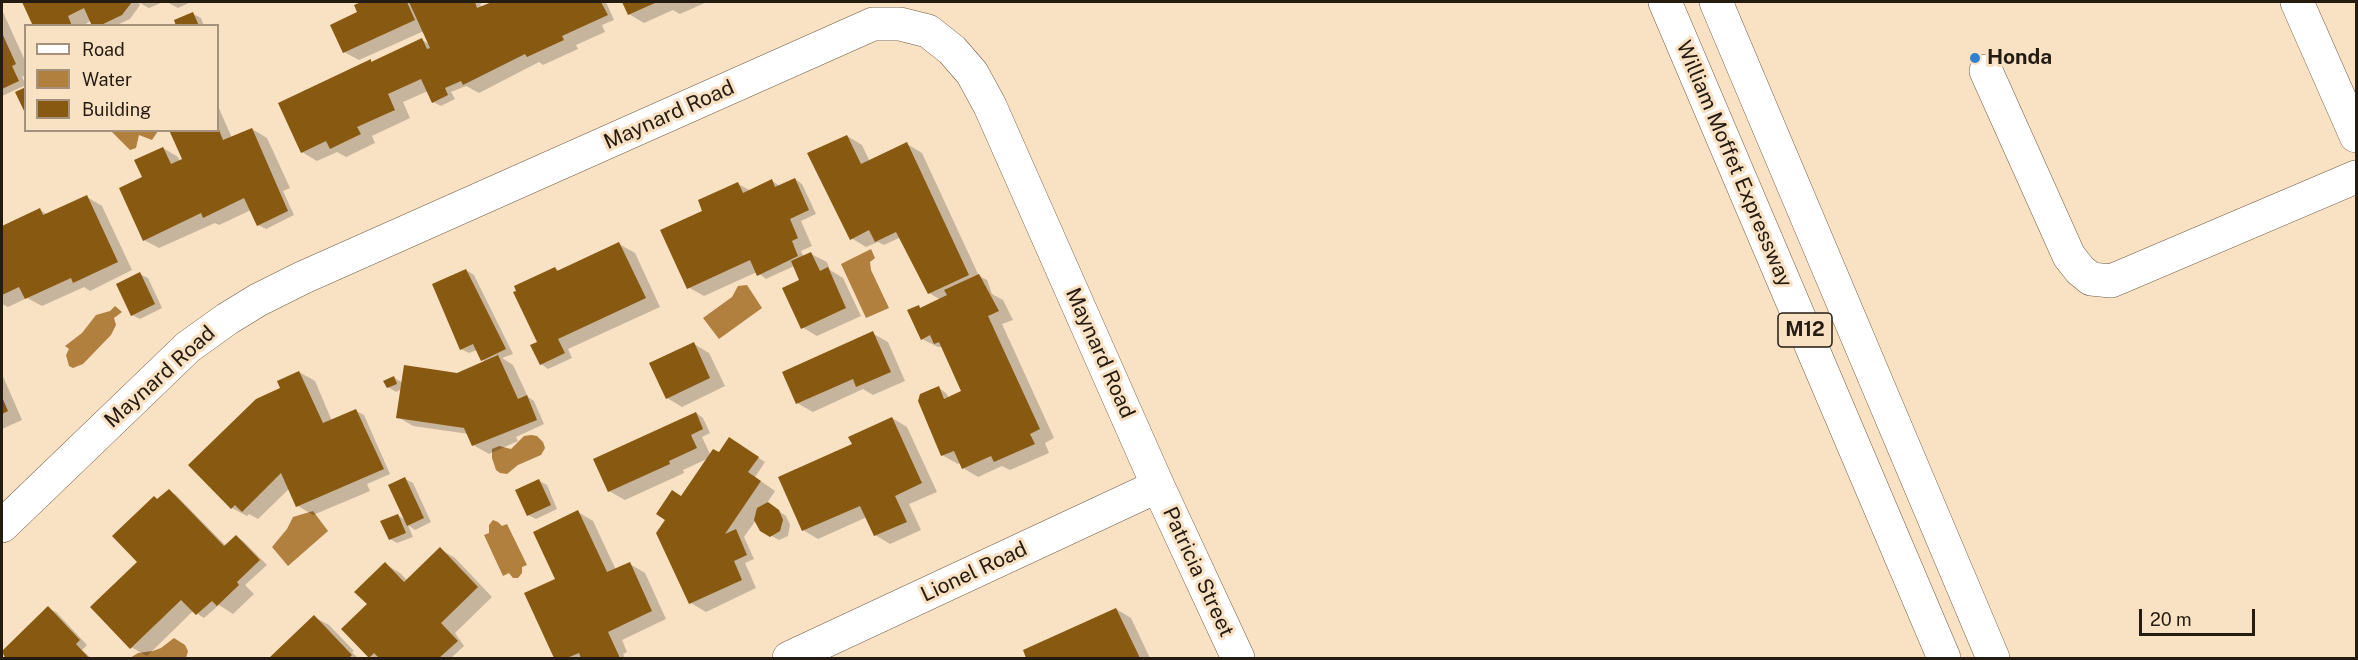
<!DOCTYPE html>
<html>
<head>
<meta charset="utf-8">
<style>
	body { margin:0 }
	#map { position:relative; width:2358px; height:660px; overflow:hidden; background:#f9e1c4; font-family:"Public Sans",sans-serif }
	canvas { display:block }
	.frame { position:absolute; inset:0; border:3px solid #241b11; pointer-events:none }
	.legend { position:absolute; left:24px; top:24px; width:195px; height:108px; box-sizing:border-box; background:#f9e1c4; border:2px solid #a4927c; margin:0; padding:8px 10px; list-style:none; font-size:18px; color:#241b11 }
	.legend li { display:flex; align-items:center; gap:12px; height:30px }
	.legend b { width:30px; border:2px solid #a4927c }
	.scale { position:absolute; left:2139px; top:609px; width:116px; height:27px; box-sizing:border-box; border:3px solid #241b11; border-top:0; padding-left:8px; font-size:18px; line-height:21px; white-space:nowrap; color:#241b11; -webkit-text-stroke:4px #f9e1c4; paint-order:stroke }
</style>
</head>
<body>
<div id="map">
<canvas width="2358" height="660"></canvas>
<div class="frame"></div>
<ul class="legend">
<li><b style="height:8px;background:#fff"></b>Road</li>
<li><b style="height:16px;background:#b17f3e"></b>Water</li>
<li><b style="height:16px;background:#885910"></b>Building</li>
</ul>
<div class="scale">20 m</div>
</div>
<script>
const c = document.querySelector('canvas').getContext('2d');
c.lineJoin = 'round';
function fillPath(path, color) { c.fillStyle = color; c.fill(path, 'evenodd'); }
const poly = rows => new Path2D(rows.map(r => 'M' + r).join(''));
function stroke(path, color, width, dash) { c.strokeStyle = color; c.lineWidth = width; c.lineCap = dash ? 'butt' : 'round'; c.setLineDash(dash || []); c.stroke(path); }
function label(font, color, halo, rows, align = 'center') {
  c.font = font + ' "Public Sans",sans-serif'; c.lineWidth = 6; c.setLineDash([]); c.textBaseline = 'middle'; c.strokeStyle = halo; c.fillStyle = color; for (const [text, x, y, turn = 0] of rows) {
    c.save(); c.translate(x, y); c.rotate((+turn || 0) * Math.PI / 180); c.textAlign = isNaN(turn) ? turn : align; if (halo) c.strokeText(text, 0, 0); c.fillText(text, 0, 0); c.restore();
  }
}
fillPath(poly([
	[111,131,111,130,158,131,152,140,139,135,136,148,130,150],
	[871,249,875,258,870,262,871,270,889,308,866,318,841,264],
	[747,285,762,308,719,339,703,318,732,297,738,286],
	[115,306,122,312,114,318,116,325,111,335,83,364,73,368,69,366,66,355,69,349,65,346,82,333,96,315,110,311],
	[531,435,537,436,543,442,545,448,541,455,518,465,507,474,500,473,496,470,492,458,492,449,499,446,511,449,524,436],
	[313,511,328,531,288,566,272,547,287,529,293,517],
	[493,520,498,522,502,526,507,524,527,565,522,567,522,573,518,578,513,578,509,573,503,576,484,535,489,533,489,525],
	[174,638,185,645,188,651,186,658,130,658,138,653,153,651,161,648]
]), '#b17f3e');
fillPath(poly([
	[24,2,138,2,140,5,130,19,115,26,94,26,91,20,83,26,35,26],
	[138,2,163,2,149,8],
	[167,2,191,2,178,8],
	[365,2,485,2,480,4,482,8,496,2,606,2,614,20,602,25,605,32,576,45,578,49,543,65,539,62,479,93,466,86,451,92,455,99,441,106,433,102,428,91,403,102,410,118,372,136,375,143,346,157,337,152,317,161,302,152,370,61,373,63,422,40,431,45,424,31,359,60,344,52,359,13,356,6],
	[623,2,707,2,680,14,673,10,644,23,629,14],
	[2,10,26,63,26,75,22,77,26,85,2,96],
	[193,14,201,18,204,26,178,26],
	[218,106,232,138,252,129,267,138,290,188,283,191,294,215,266,229,258,225,251,210,219,225,215,223,159,248,144,240,144,178,163,148,178,157,180,162,218,130],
	[847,136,862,145,870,162,907,144,922,153,979,276,987,280,992,294,1003,300,1013,320,1002,324,1054,438,1045,443,1049,453,1010,470,1002,466,978,477,963,468,960,463,958,464,942,455,939,388,946,393,949,398,964,395,943,347,938,347,922,339,918,307,922,309,941,300,929,293,901,237,884,245,878,242,866,247,851,238],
	[795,179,802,184,816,214,801,221,812,246,801,251,804,257,811,254,827,262,830,270,843,278,861,316,817,336,802,327,801,281,794,266,766,279,757,272,704,296,688,287,704,211,738,184,751,191,772,181,780,186],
	[87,197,102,206,132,270,90,291,84,287,42,306,27,298,8,307,2,304,2,228,40,210,48,215],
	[619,244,635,253,660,307,568,349,572,358,548,369,541,364,539,343,554,268,560,271],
	[466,270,474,275,513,354,502,358,513,365,528,397,534,401,544,424,516,437,518,441,489,454,473,445,469,434,413,426,398,417,402,389,396,392,388,387,393,377,403,383,458,374,486,362,482,359,477,350,469,353,461,349],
	[140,274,148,278,162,308,140,319,132,315],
	[872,333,888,342,905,381,873,395,863,389,813,412,797,403],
	[694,344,709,353,725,386,682,407,667,398],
	[299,372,315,381,332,421,356,411,364,415,390,474,367,484,370,491,313,515,298,506,290,488,258,519,249,514,247,516,232,508,282,389],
	[2,374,22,420,2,429],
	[696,413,703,418,710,433,702,437,711,456,719,454,737,444,765,462,755,477,775,491,767,503,786,516,790,525,788,536,779,540,761,530,756,520,744,537,754,559,745,563,756,588,706,612,691,603,682,498,709,458,683,470,684,473,625,500,609,491,595,460],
	[892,418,907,427,937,492,909,504,921,530,890,544,875,535,867,517,818,539,803,530,854,444],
	[405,479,413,483,431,522,415,530,408,525,413,537,397,543,390,539,398,515,405,520],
	[539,481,547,485,557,509,536,519,528,515],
	[169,491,176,495,226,546,236,536,243,541,267,565,245,585,254,594,233,614,219,605,204,618,193,611,147,656,131,647,140,562,158,500],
	[578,512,593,521,616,570,630,564,645,573,666,619,622,640,627,652,623,654,625,658,556,658,526,594,557,579],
	[440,549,455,558,492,597,455,633,464,646,451,658,373,658,370,656,369,604,385,564,400,573,407,580],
	[48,608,56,612,87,645,82,650,91,658,7,658,2,653],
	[1116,609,1131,618,1150,658,1028,658,1025,651],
	[314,617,329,625,354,651,352,652,358,658,271,658]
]), '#0003');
fillPath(poly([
	[22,2,132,2,122,15,99,26,92,26,84,8,68,16,72,26,33,26],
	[361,2,407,2,415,20,343,53,330,25,357,12,354,5],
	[409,2,475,2,477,8,492,2,601,2,608,15,562,36,564,40,527,57,525,54,463,85,461,81,445,88,448,95,432,103,421,79,388,94,395,110,357,127,361,134,330,149,326,141,301,153,278,103,371,59,371,62,422,38,427,49,430,48],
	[622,2,657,2,628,15],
	[193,12,199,26,176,26,174,20],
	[2,33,16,64,12,66,19,81,2,89],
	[26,87,26,115,15,92],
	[252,128,288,211,257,226,244,198,203,218,201,213,143,241,119,188,142,177,134,160,163,147,171,164,182,159,169,130,219,130,223,140],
	[847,135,861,164,907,142,969,275,928,294,896,232,875,242,869,230,850,240,807,153],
	[795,178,809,210,790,219,798,238,792,241,798,256,757,276,750,260,687,289,660,230,702,211,698,200,738,182,743,193,772,179,775,187],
	[87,195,118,262,73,283,71,278,25,299,19,287,2,295,2,226,40,208,43,215],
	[619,242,646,298,558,339,565,353,540,365,530,345,537,342,513,292,516,291,514,286,555,267,557,271],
	[811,252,820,271,828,267,846,308,801,329,782,288,799,280,791,261],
	[466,269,506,349,481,361,473,344,460,350,432,284],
	[140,272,155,304,131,316,116,284],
	[979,274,999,311,988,316,1040,429,1030,434,1035,444,994,462,991,456,962,469,954,451,941,456,918,401,920,394,939,386,944,399,961,391,939,342,934,344,930,335,921,340,907,310,919,305,920,308,947,295,944,290],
	[873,331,891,372,856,387,853,379,796,404,782,372],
	[694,342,710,378,666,399,649,363],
	[498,355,518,399,527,395,537,420,472,446,464,428,396,418,404,365,457,373],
	[299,371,323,423,356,409,384,469,296,507,281,473,242,512,235,505,231,509,188,465,256,399,280,388,277,381],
	[394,376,397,384,387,388,383,381],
	[2,397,8,411,2,414],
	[696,412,703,429,691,435,697,448,669,461,670,464,608,492,593,459],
	[892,417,922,483,895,496,907,522,874,536,860,506,802,531,778,477,852,444,848,437],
	[729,437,759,457,748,472,761,481,725,534,736,529,747,555,734,561,742,580,689,604,656,533,665,520,656,514,672,490,681,496,713,449,719,452],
	[405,477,424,518,407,526,388,485],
	[539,479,551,505,527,516,515,490],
	[169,489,224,546,236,535,260,560,237,582,239,585,217,606,212,601,196,615,181,600,130,649,90,607,137,562,112,536,154,496,157,499],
	[768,502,779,510,783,520,780,531,770,537,760,531,754,520,757,508],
	[578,510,607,572,630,562,652,611,608,632,620,658,581,658,579,653,567,658,554,658,524,593,555,579,533,532],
	[398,514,406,533,389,540,380,521],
	[440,547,478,587,441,623,458,641,439,658,379,658,374,653,369,658,341,629,367,604,354,592,385,562,404,582],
	[48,606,80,640,76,644,89,658,5,658,2,651],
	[1116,608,1140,658,1026,658,1023,650],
	[314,615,352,655,349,658,269,658]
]), '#885910');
const minor = poly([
	[2297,2,2356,136],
	[1986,71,2069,256,2080,270,2091,279,2111,281,2123,276,2356,177],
	[2,526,188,347,227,319,258,300,302,278,873,24,900,24,928,31,952,50,972,73,990,106,1158,486,1238,658],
	[789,658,1158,486]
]);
const major = poly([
	[1665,2,1944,658],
	[1716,2,1993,658]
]);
stroke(minor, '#705b42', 34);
stroke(major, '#705b42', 34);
stroke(minor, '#fff', 33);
stroke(major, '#fff', 33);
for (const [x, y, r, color] of [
	[1975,58,6,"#3180d0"]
]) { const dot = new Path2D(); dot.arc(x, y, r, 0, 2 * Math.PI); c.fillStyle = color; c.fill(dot); stroke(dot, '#f9e1c4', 2); }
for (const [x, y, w] of [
	[1805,330,54]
]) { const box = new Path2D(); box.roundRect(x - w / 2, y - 17, w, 34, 4.5); c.fillStyle = '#f9e1c4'; c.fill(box); stroke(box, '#241b11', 1.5); }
label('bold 20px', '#241b11', null, [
	["M12",1805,330]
]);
label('bold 21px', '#241b11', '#f9e1c4', [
	["Honda",1987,58]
], 'left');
label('21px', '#241b11', '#f9e1c4', [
	["Maynard Road",669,115,-24],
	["William Moffet Expressway",1734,164,67],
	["Maynard Road",1100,353,66],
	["Maynard Road",160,377,-42],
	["Lionel Road",974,572,-25],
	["Patricia Street",1198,572,65]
]);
</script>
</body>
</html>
